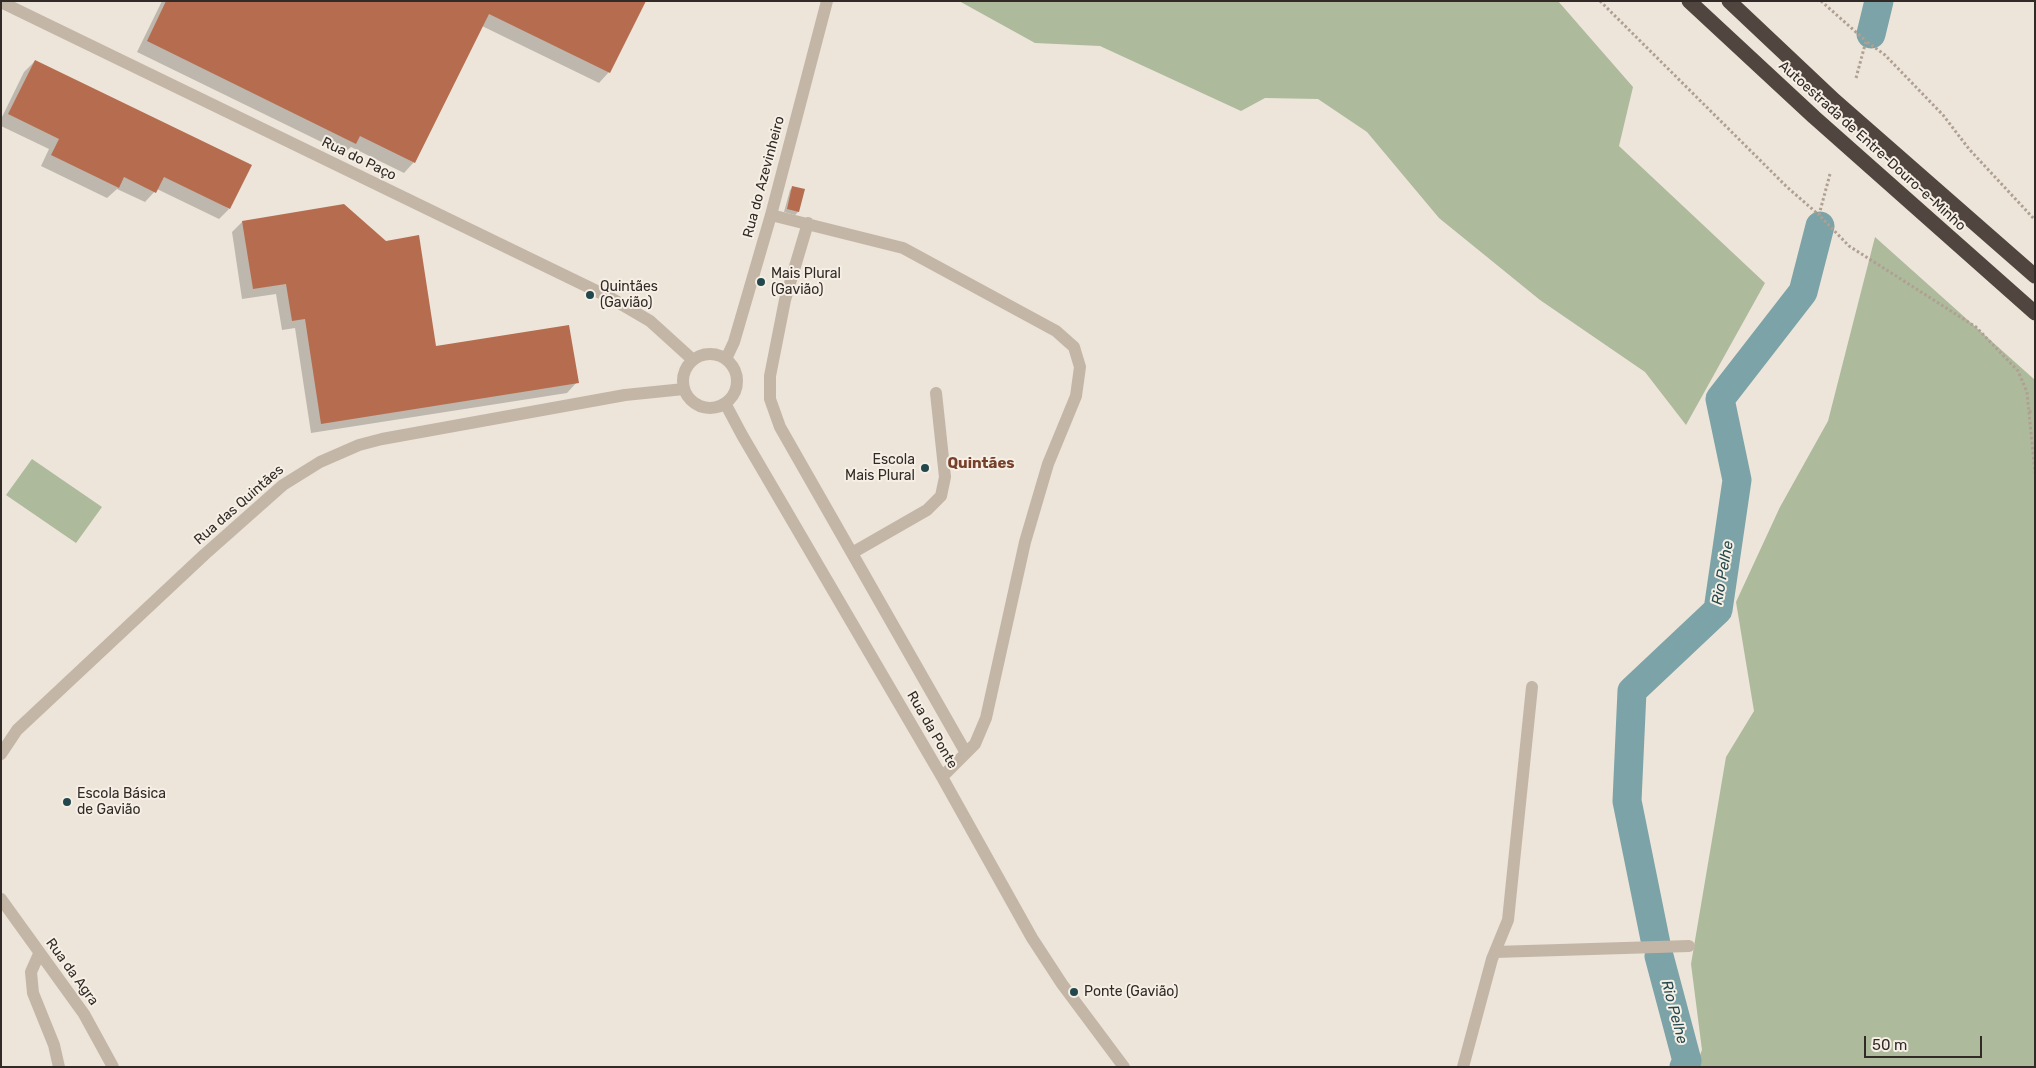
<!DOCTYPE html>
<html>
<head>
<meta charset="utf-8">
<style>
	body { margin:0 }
	#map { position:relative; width:2036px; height:1068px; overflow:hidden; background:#ede5d9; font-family:Rubik,sans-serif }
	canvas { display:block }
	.frame { position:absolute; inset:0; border:2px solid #312a27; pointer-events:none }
	.scale { position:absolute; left:1864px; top:1036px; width:118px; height:22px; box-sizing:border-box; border:2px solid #312a27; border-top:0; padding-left:6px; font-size:15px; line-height:18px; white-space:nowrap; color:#312a27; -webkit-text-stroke:4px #f6efe5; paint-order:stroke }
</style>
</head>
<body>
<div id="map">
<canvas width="2036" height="1068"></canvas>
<div class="frame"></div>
<div class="scale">50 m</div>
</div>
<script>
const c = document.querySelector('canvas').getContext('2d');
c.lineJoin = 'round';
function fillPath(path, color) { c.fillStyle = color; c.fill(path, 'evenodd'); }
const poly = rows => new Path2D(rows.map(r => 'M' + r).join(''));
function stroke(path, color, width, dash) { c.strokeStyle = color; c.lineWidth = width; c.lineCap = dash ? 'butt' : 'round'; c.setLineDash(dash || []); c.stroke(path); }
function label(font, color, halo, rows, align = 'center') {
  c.font = font + ' Rubik,sans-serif'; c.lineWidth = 4; c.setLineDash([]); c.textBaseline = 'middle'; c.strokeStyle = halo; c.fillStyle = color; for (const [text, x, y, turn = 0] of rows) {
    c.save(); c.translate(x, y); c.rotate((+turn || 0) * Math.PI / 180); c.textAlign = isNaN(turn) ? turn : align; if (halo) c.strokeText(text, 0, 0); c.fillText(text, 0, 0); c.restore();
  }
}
fillPath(poly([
	[959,1,1558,1,1633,87,1619,146,1765,283,1686,425,1645,372,1540,300,1439,218,1367,132,1318,99,1265,98,1241,111,1100,46,1035,43],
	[1875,237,2035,380,2035,1067,1695,1067,1702,1050,1691,964,1726,757,1754,711,1736,602,1780,507,1828,421],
	[32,459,102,507,76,543,6,495]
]), '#aeba9c');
fillPath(poly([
	[162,1,644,1,609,72,599,83,482,26,414,162,404,173,351,147,344,153,137,52],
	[35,61,229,209,219,219,157,189,145,202,117,189,107,198,41,166,49,149,1,126,1,119,24,72],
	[793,187,798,212,795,215,784,212,790,190],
	[242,222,435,347,577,382,567,393,311,433,295,328,282,330,276,294,242,299,232,232]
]), '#0003');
stroke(poly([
	[1871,34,1879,1],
	[1656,944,1627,801,1632,691,1718,610,1737,480,1720,399,1803,292,1820,226],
	[1659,956,1687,1061,1684,1067]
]), '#7ca3a7', 29);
fillPath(poly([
	[166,1,646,1,610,73,489,14,415,163,360,136,356,144,147,41],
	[35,60,252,165,230,209,164,177,156,193,124,177,119,188,51,155,59,139,8,114],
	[792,186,805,189,799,212,787,209],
	[344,204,386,241,419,235,436,346,569,325,579,383,321,424,305,319,292,321,286,284,253,289,242,221]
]), '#b66d4f');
stroke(poly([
	[1600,1,1787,187,1819,215],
	[1821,1,1866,41],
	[1856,78,1866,41,1885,55,1943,115,1969,149,2035,220],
	[1830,174,1819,215,1849,246,1976,327,2018,371,2027,392,2035,473],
	[2029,412,2035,411]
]), '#afa092', 3, [2.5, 2.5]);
stroke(poly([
	[1,2,609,297,650,321,693,360],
	[771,215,903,248,1056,331,1074,347,1080,367,1076,396,1048,464,1025,542,986,718,975,744,942,777],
	[808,223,785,300,770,376,770,399,780,427,966,753],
	'683 381a27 27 0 1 1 54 0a27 27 0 1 1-54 0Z',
	[726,359,734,342,771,215,827,1],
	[725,403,742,435,942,777,1032,938,1062,984,1124,1067],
	[852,553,927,510,941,496,945,477,936,393],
	[1,754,17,730,204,555,283,485,320,462,359,445,382,439,625,395,684,389],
	[1,899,84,1014,113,1067],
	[1495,952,1689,946],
	[39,954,31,972,33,993,54,1045,59,1067],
	[1463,1067,1492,959,1508,920,1532,687]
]), '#c4b6a7', 12);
stroke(poly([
	[1689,1,1814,117,2035,313],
	[1729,1,1835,101,2035,276]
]), '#51453f', 15);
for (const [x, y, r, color] of [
	[761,282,5,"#22484d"],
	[590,295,5,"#22484d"],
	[925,468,5,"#22484d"],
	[67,802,5,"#22484d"],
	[1074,992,5,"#22484d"]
]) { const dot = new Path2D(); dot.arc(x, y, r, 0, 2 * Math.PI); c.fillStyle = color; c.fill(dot); stroke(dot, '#f6efe5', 2); }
label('14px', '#312a27', '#f6efe5', [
	["Autoestrada de Entre-Douro-e-Minho",1872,146,42],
	["Rua do Paço",359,159,26],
	["Rua do Azevinheiro",764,177,-75],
	["Rua das Quintães",239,505,-41],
	["Rua da Ponte",932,730,60],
	["Rua da Agra",72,972,54]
]);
label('14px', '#312a27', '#f6efe5', [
	["Mais Plural",771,274],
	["(Gavião)",771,290],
	["Quintães",600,287],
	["(Gavião)",600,303],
	["Escola",915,460,"right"],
	["Mais Plural",915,476,"right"],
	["Escola Básica",77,794],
	["de Gavião",77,810],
	["Ponte (Gavião)",1084,992]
], 'left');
label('bold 15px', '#76402a', '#f6efe5', [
	["Quintães",981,464]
]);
label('italic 15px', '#22484d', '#f6efe5', [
	["Rio Pelhe",1723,573,-80],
	["Rio Pelhe",1674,1012,75]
]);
</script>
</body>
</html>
